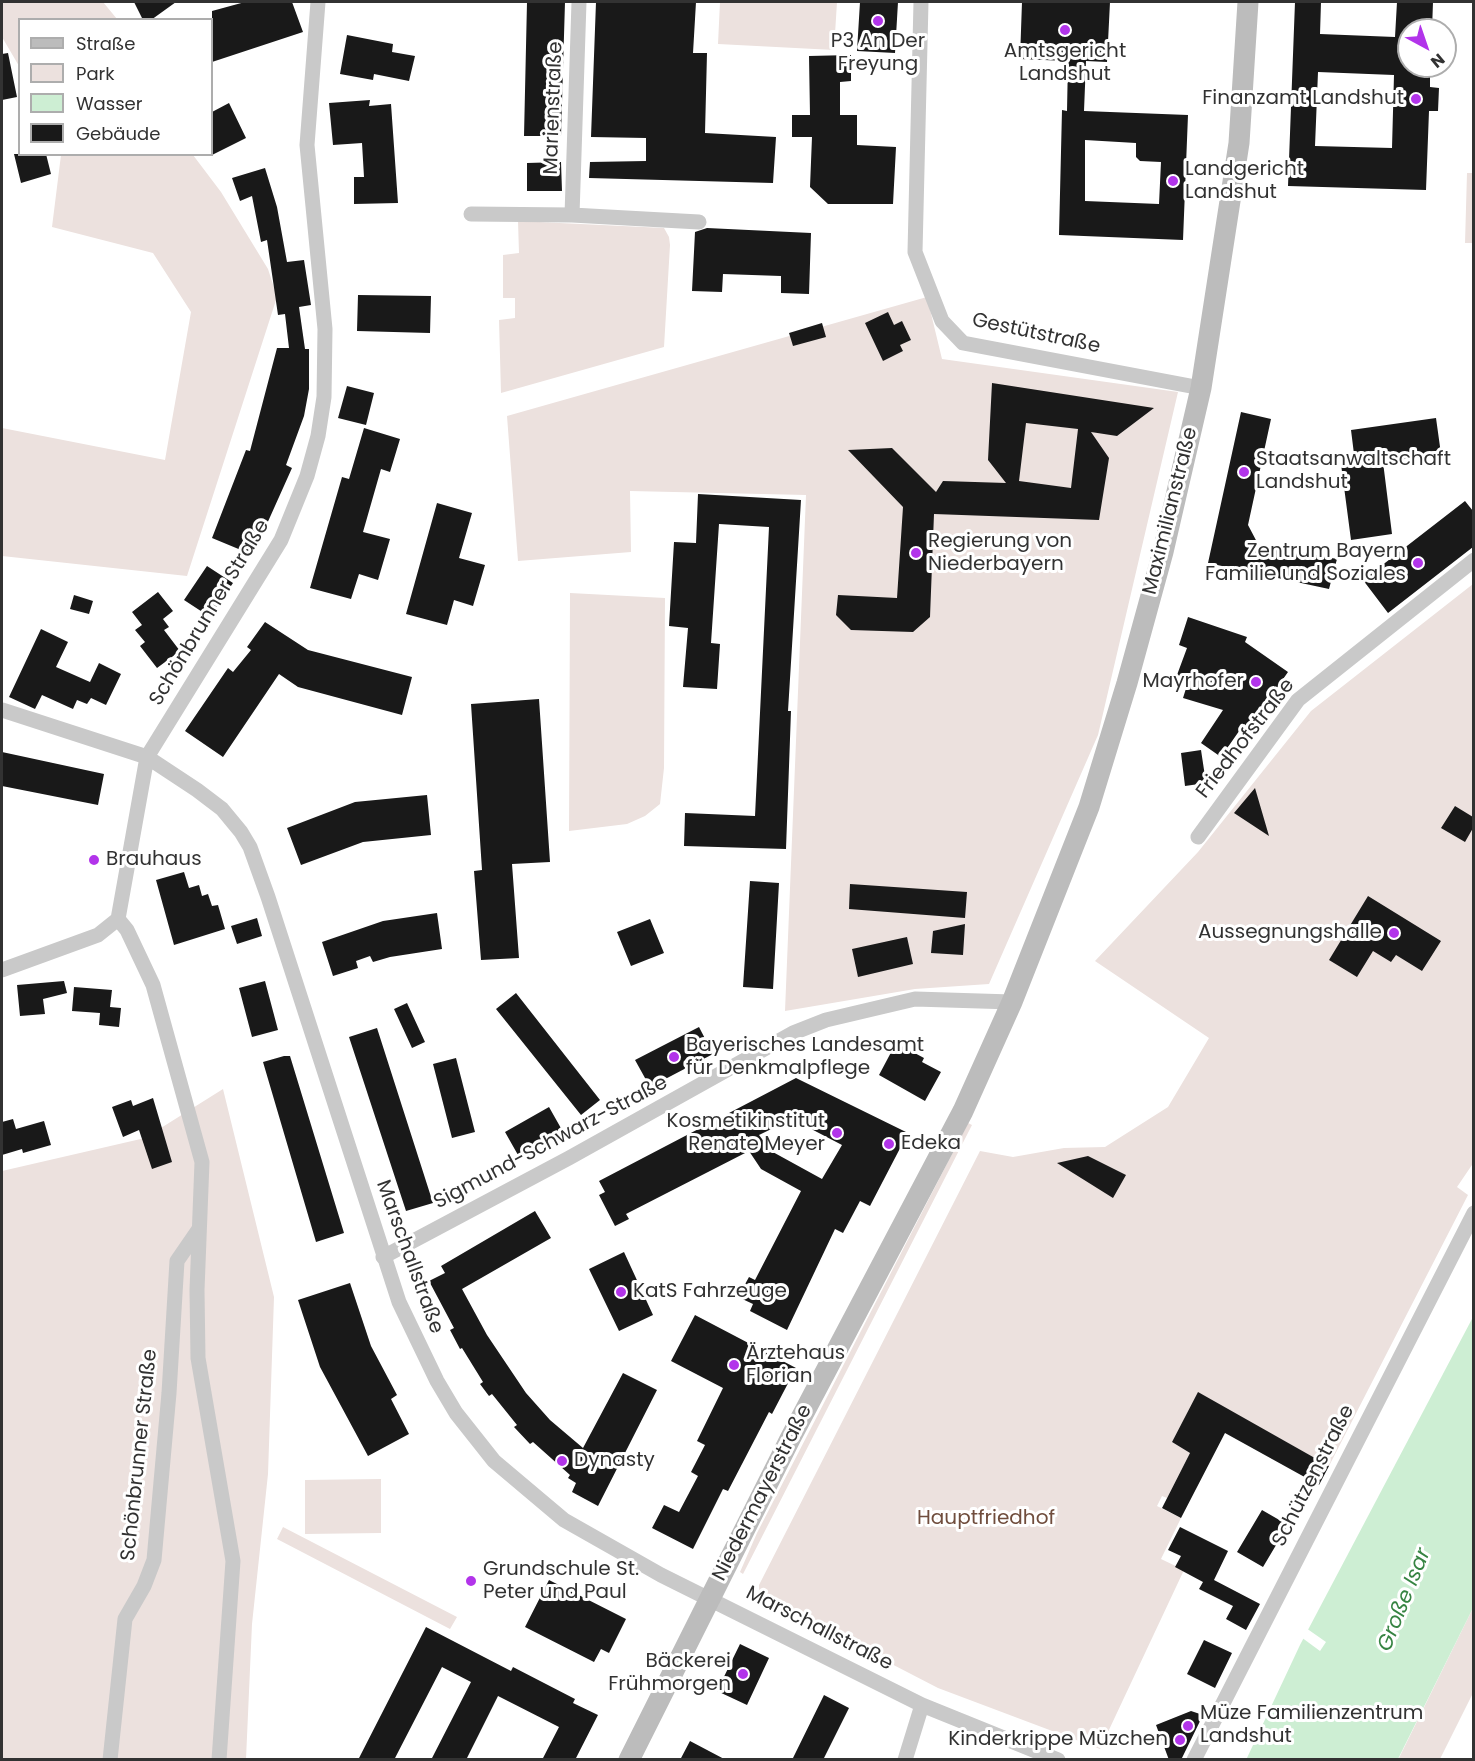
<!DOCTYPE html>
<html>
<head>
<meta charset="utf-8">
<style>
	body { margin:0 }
	#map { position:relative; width:1475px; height:1761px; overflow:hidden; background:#fff; font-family:Poppins,sans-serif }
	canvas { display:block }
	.frame { position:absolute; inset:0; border:3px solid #323232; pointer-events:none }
	.legend { position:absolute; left:18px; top:18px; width:195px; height:138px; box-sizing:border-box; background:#fff; border:2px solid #adadad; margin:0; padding:8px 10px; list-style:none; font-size:18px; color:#323232 }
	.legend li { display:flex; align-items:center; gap:12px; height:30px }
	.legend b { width:30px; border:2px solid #adadad }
	.north { position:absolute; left:1397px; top:18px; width:60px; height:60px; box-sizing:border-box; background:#fff; border:2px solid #adadad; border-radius:50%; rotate:140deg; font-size:16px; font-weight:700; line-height:24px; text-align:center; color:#323232 }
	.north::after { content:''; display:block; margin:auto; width:21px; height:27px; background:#b234ea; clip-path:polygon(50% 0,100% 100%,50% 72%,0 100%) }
</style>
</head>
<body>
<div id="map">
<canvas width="1475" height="1761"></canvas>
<div class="frame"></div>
<ul class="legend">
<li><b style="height:8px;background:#bcbcbc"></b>Straße</li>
<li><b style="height:16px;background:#ece1de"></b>Park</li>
<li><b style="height:16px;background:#cdeed3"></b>Wasser</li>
<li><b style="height:16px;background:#191919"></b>Gebäude</li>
</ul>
<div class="north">N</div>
</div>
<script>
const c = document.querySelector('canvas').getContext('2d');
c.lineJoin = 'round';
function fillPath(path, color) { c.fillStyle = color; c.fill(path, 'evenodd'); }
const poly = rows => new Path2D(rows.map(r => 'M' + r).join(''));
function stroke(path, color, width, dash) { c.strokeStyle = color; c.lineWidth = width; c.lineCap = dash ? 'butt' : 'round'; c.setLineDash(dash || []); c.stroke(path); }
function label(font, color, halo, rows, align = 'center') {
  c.font = font + ' Poppins,sans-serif'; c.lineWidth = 6; c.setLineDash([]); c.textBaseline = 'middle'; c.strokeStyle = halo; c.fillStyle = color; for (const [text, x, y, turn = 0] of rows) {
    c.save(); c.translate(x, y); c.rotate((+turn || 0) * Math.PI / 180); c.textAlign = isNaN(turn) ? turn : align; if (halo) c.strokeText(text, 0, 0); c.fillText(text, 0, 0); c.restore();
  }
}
fillPath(poly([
	[2,2,103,2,117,19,20,20,19,66,2,37],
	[720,2,837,2,834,50,718,44],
	[61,155,193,155,221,192,268,269,277,297,187,576,2,556,2,428,165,460,191,312,153,253,52,227],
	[1467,173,1473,173,1473,243,1465,243],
	[518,221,664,228,669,237,670,245,664,347,501,393,499,320,515,318,515,298,503,298,503,255,519,253],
	[927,297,942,359,1178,392,1098,735,989,984,915,989,785,1011,806,495,630,491,631,552,518,561,507,416],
	[1473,584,1474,1162,1457,1187,1468,1195,1329,1466,1198,1393,1172,1442,1190,1453,1167,1498,1162,1496,1157,1506,1181,1518,1161,1559,1184,1570,1100,1749,938,1688,766,1599,759,1592,759,1585,980,1151,1013,1157,1064,1148,1105,1147,1168,1107,1209,1038,1095,961,1198,852,1311,711],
	[570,593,665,598,664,768,660,804,645,816,627,824,569,831],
	[223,1089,274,1297,268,1474,252,1624,246,1759,2,1759,2,1171,145,1138],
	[968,1123,972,1125,743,1574,740,1572,757,1533],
	[381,1479,381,1533,305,1534,305,1480],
	[283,1527,457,1617,450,1629,277,1539],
	[1473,1608,1473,1693,1440,1759,1398,1760]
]), '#ece1de');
fillPath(poly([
	[1473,1317,1473,1608,1398,1759,1246,1760,1300,1645]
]), '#cdeed3');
fillPath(poly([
	[1306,1628,1326,1642,1320,1651,1301,1637]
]), '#fff');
fillPath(poly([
	[134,2,176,2,151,20,142,18],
	[245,2,292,2,303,32,212,62,212,11],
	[527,2,565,2,561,136,524,136],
	[596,2,696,2,693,53,707,53,705,133,776,137,773,183,589,178,590,162,646,161,646,138,591,137],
	[860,2,898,2,895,53,857,51],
	[1022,2,1110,2,1107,62,1086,61,1084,111,1188,115,1183,240,1059,235,1062,110,1067,111,1068,61,1020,59],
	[1085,140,1136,143,1136,157,1140,161,1161,162,1159,204,1085,201],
	[1295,2,1321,2,1320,34,1395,37,1397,2,1433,2,1432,30,1409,30,1409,66,1430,66,1430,87,1439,88,1438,111,1429,111,1426,190,1288,186],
	[1318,72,1394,75,1392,148,1315,146],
	[347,35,393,44,392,52,415,56,409,81,374,74,373,80,340,74],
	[8,53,17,97,2,100,2,54],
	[851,55,851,81,840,82,840,115,857,115,857,145,896,147,893,204,828,204,810,187,812,137,792,137,792,115,810,115,809,56],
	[370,100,369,106,391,104,398,203,354,204,354,177,364,177,362,143,333,145,329,103],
	[229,103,246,138,212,155,212,112],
	[14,154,46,154,51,174,21,183],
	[561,162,562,191,527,191,527,163],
	[265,168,277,207,287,262,304,260,311,305,299,307,305,349,309,349,309,389,304,416,286,465,292,468,253,555,212,538,246,450,250,451,277,348,289,348,285,314,278,315,267,240,261,242,252,196,240,201,232,178],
	[707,228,811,233,809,294,781,293,781,276,723,274,722,292,692,291,695,232],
	[358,295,431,296,430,333,357,331],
	[888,312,894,325,902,321,911,340,900,345,903,351,883,361,865,323],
	[822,323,826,337,793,346,789,333],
	[992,383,1154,408,1117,436,1091,432,1109,458,1099,520,934,514,930,617,913,632,851,630,836,615,838,595,897,598,903,507,848,450,892,448,936,492,943,481,1006,483,988,460],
	[1026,423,1078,429,1071,488,1019,481],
	[347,386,374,393,366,425,338,418],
	[1241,412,1271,419,1248,525,1258,544,1337,559,1329,589,1208,563],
	[1436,418,1441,454,1383,462,1392,534,1351,540,1341,464,1355,462,1351,430],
	[364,428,400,439,390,472,381,469,363,532,390,539,378,580,359,574,351,599,310,588,342,477,349,479],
	[698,494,801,500,788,711,791,711,786,849,684,846,685,813,755,816,769,527,719,524,711,643,720,644,717,689,683,687,688,628,669,626,674,542,696,543],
	[1465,501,1473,511,1473,547,1388,613,1363,580],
	[437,503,472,513,459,558,485,565,473,606,454,600,447,625,406,614],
	[207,566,233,583,210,617,184,600],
	[158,592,173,611,163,619,169,627,164,630,180,651,157,668,140,646,145,642,135,630,142,625,132,612],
	[74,595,93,601,89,614,70,609],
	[1188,617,1247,637,1245,642,1288,672,1249,728,1244,724,1221,757,1201,743,1223,710,1183,698,1189,679,1177,675,1187,648,1179,645],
	[265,622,308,650,412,677,402,715,298,687,279,674,223,757,185,731,228,668,233,672,251,650,247,647],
	[41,629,68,642,56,667,90,682,99,663,121,674,106,705,91,698,87,704,77,700,73,709,42,695,35,709,9,697],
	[539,699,550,862,512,864,519,958,481,960,474,871,482,870,471,704],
	[1201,750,1206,783,1185,786,1181,753],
	[2,752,104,774,98,805,2,786],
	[1255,788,1269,836,1234,813],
	[427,795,431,835,363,842,301,865,287,828,355,802],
	[1455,806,1473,817,1473,828,1465,842,1441,828],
	[184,872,189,888,199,885,202,896,208,894,212,906,218,905,225,929,174,945,156,880],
	[750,881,779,883,773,989,743,987],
	[850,884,967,892,965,918,849,909],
	[1368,896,1441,941,1422,971,1396,955,1391,962,1373,951,1357,977,1329,960],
	[437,913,442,949,390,957,373,962,370,956,356,961,358,968,333,976,322,942,383,921],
	[257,918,262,936,237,944,231,926],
	[650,919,664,953,631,966,617,932],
	[965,924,963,955,931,953,933,931],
	[907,937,913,964,858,977,852,949],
	[64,981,67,993,43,999,45,1014,20,1016,17,985],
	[265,981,278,1030,252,1037,239,988],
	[74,987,112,990,110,1007,121,1008,119,1027,99,1025,100,1013,72,1011],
	[516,993,600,1100,581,1115,496,1009],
	[407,1003,425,1042,412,1048,394,1009],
	[699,1027,713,1054,650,1087,635,1060],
	[377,1028,433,1203,406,1211,349,1037],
	[896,1043,924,1058,922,1062,941,1072,925,1101,879,1075],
	[284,1056,290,1056,344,1233,316,1242,263,1062],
	[456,1058,475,1132,452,1138,433,1064],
	[796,1078,908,1133,870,1206,860,1201,843,1233,835,1229,787,1330,750,1311,753,1304,738,1297,749,1277,755,1280,801,1191,761,1169,749,1151,626,1214,629,1219,615,1226,599,1195,605,1192,599,1181],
	[792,1119,842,1145,822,1179,771,1151,759,1135],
	[153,1098,172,1162,152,1169,139,1130,123,1137,112,1107,131,1100,133,1106],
	[549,1107,562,1130,518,1155,505,1132],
	[13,1119,16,1129,44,1121,51,1145,23,1153,22,1149,2,1155,2,1122],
	[1088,1156,1126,1175,1113,1198,1057,1163],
	[535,1211,551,1238,462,1289,487,1335,526,1393,550,1420,583,1448,623,1373,657,1390,598,1506,572,1492,576,1483,568,1478,570,1475,533,1442,530,1444,514,1427,517,1425,492,1394,489,1396,480,1384,483,1382,462,1348,460,1349,450,1330,454,1328,429,1281,445,1273,441,1266],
	[624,1252,653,1315,619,1331,589,1269],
	[350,1283,371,1346,397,1395,391,1399,409,1434,368,1456,320,1367,298,1300],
	[695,1315,796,1368,772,1414,769,1412,728,1491,723,1489,693,1549,652,1528,664,1505,679,1512,698,1476,691,1472,705,1445,697,1441,723,1388,671,1361],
	[1198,1392,1329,1466,1319,1485,1225,1433,1181,1518,1162,1508,1190,1453,1172,1442],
	[1262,1510,1288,1525,1263,1567,1237,1552],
	[1180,1527,1228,1551,1214,1580,1260,1604,1246,1630,1226,1619,1233,1606,1199,1589,1203,1582,1175,1567,1181,1556,1168,1550],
	[549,1580,626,1619,609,1653,601,1649,594,1662,525,1627],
	[426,1627,511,1671,513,1667,575,1699,573,1703,598,1715,575,1760,542,1760,559,1727,498,1696,466,1760,431,1760,471,1682,442,1667,394,1760,358,1760],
	[1204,1640,1232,1653,1215,1688,1187,1674],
	[740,1644,769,1658,747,1705,717,1691],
	[824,1695,849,1708,823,1760,792,1760],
	[1191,1711,1203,1715,1181,1760,1169,1760,1156,1725],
	[690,1741,726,1760,680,1760]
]), '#191919');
stroke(poly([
	[579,2,572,215,699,222],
	[921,2,915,252,942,321,963,343,1201,388],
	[471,214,572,215],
	[2,710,147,757,197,790,222,809,241,832,250,847,268,897,399,1302,437,1381,456,1413,494,1461,564,1520,661,1575,922,1705,1058,1760],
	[1198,837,1298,700,1474,560],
	[118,919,147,757,281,540,307,476,318,436,324,397,325,329,307,145,318,2],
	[118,919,127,930,153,985,202,1162,197,1290,198,1358,233,1561,219,1760],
	[2,970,98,935,118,919],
	[383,1257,569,1158,793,1033,826,1020,915,999,1012,1002],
	[110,1760,125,1619,144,1586,154,1560,169,1393,177,1261,199,1229],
	[905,1760,922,1705],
	[1194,1760,1474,1213]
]), '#c9c9c9', 15);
stroke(poly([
	[629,1760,790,1439,963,1111,1012,1002,1089,807,1127,683,1163,552,1201,388,1239,143,1248,2]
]), '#bcbcbc', 21);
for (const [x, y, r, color] of [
	[878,21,6,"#b234ea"],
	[1065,30,6,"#b234ea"],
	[1416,99,6,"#b234ea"],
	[1173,181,6,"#b234ea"],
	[1244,472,6,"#b234ea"],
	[916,553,6,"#b234ea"],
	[1418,563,6,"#b234ea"],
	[1256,682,6,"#b234ea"],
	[94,860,6,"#b234ea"],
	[1394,933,6,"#b234ea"],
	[674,1057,6,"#b234ea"],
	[837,1133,6,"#b234ea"],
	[889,1144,6,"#b234ea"],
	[621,1292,6,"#b234ea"],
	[734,1365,6,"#b234ea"],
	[562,1461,6,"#b234ea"],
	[471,1581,6,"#b234ea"],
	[743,1674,6,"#b234ea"],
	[1188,1726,6,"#b234ea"],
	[1180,1740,6,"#b234ea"]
]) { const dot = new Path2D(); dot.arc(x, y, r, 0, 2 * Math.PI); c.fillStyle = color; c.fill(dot); stroke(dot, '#fff', 2); }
label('20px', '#323232', '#fff', [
	["P3 An Der",878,42,"center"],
	["Freyung",878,65,"center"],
	["Amtsgericht",1065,52,"center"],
	["Landshut",1065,75,"center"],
	["Finanzamt Landshut",1404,99,"right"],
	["Landgericht",1185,170],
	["Landshut",1185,193],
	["Staatsanwaltschaft",1256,460],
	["Landshut",1256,483],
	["Regierung von",928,542],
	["Niederbayern",928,565],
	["Zentrum Bayern",1406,552,"right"],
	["Familie und Soziales",1406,575,"right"],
	["Mayrhofer",1244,682,"right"],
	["Brauhaus",106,860],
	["Aussegnungshalle",1382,933,"right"],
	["Bayerisches Landesamt",686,1046],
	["für Denkmalpflege",686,1069],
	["Kosmetikinstitut",825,1122,"right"],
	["Renate Meyer",825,1145,"right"],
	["Edeka",901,1144],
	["KatS Fahrzeuge",633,1292],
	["Ärztehaus",746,1354],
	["Florian",746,1377],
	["Dynasty",574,1461],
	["Grundschule St.",483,1570],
	["Peter und Paul",483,1593],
	["Bäckerei",731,1662,"right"],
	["Frühmorgen",731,1685,"right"],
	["Müze Familienzentrum",1200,1714],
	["Landshut",1200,1737],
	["Kinderkrippe Müzchen",1168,1740,"right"]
], 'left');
label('20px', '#323232', '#fff', [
	["Marienstraße",554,108,-88],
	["Gestütstraße",1036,334,12],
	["Maximilianstraße",1171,511,-76],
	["Schönbrunner Straße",210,613,-59],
	["Friedhofstraße",1246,739,-52],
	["Sigmund-Schwarz-Straße",551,1143,-28],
	["Marschallstraße",409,1257,70],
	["Schönbrunner Straße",140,1455,-84],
	["Schützenstraße",1314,1476,-63],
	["Niedermayerstraße",763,1493,-63],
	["Marschallstraße",819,1629,27]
]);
label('20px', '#704d3d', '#fff', [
	["Hauptfriedhof",986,1519]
]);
label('italic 21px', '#368442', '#fff', [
	["Große Isar",1405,1600,-68]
]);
</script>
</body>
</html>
